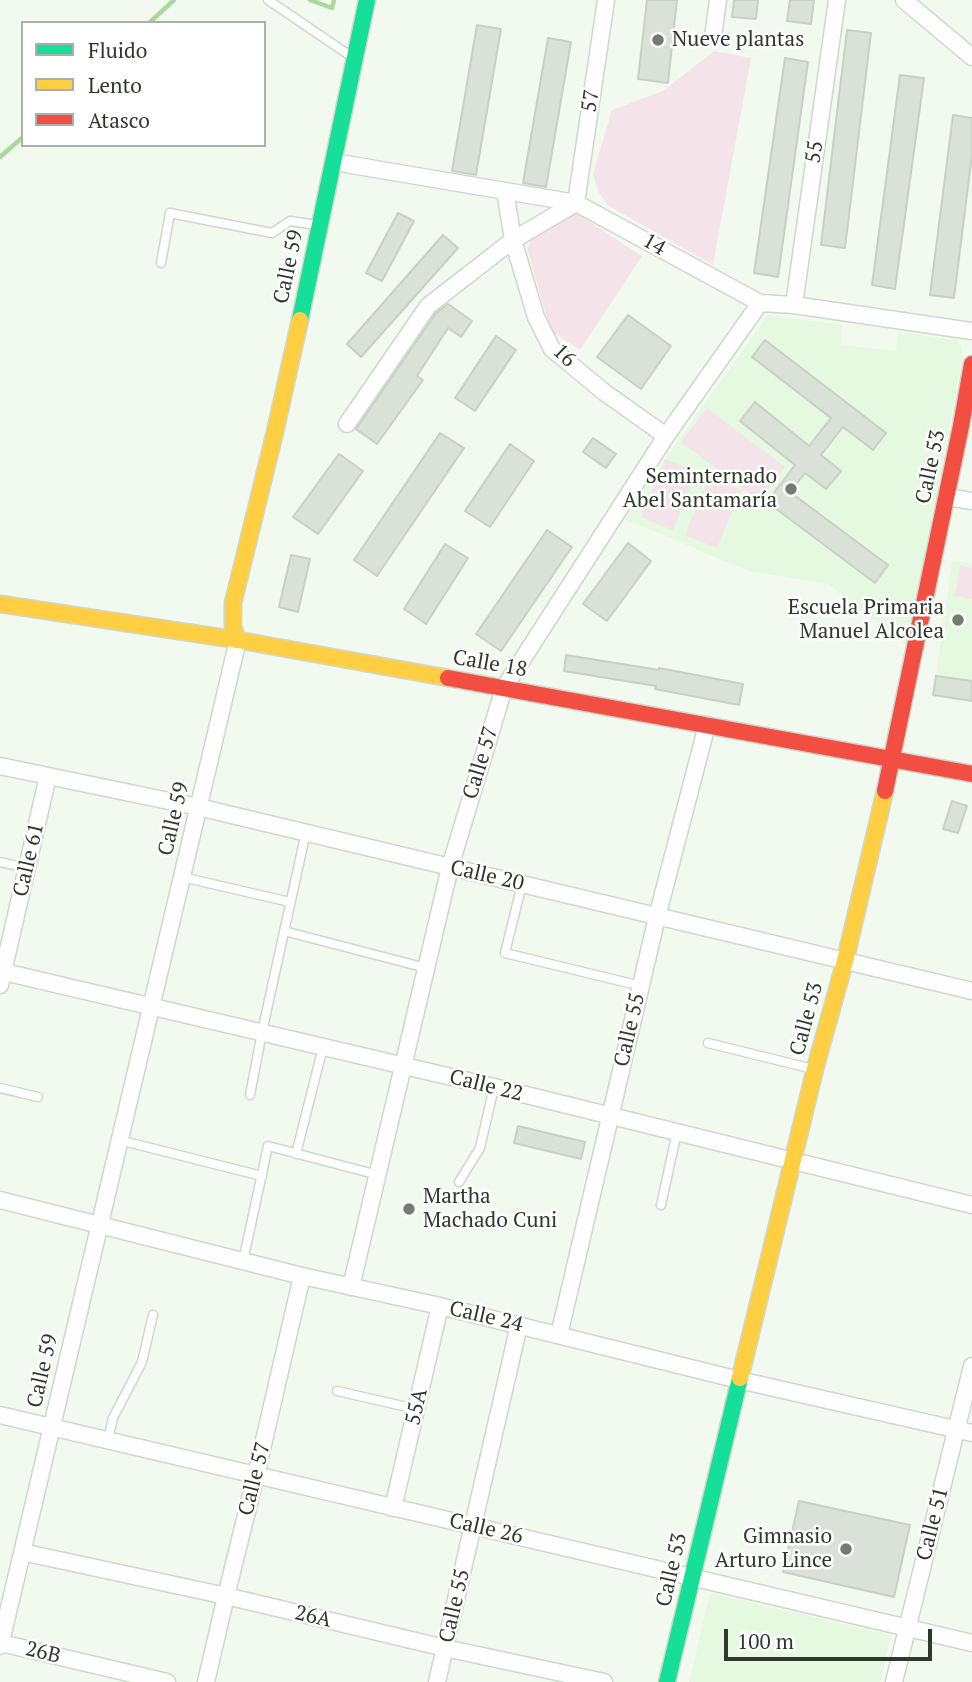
<!DOCTYPE html>
<html>
<head>
<meta charset="utf-8">
<style>
	body { margin:0 }
	#map { position:relative; width:972px; height:1682px; overflow:hidden; background:#f2faf0; font-family:"PT Serif",serif }
	canvas { display:block }
	.legend { position:absolute; left:21px; top:21px; width:245px; height:126px; box-sizing:border-box; background:#fff; border:2px solid #acafab; margin:0; padding:9px 12px; list-style:none; font-size:21px; color:#2f382d }
	.legend li { display:flex; align-items:center; gap:14px; height:35px }
	.legend b { width:35px; border:2px solid #acafab }
	.scale { position:absolute; left:724px; top:1629px; width:208px; height:32px; box-sizing:border-box; border:4px solid #2f382d; border-top:0; padding-left:9px; font-size:21px; line-height:24px; white-space:nowrap; color:#2f382d; -webkit-text-stroke:5px #fff; paint-order:stroke }
</style>
</head>
<body>
<div id="map">
<canvas width="972" height="1682"></canvas>
<ul class="legend">
<li><b style="height:9px;background:#16e098"></b>Fluido</li>
<li><b style="height:9px;background:#ffcf43"></b>Lento</li>
<li><b style="height:9px;background:#f24e42"></b>Atasco</li>
</ul>
<div class="scale">100 m</div>
</div>
<script>
const c = document.querySelector('canvas').getContext('2d');
c.lineJoin = 'round';
function fillPath(path, color) { c.fillStyle = color; c.fill(path, 'evenodd'); }
const poly = rows => new Path2D(rows.map(r => 'M' + r).join(''));
function stroke(path, color, width, dash) { c.strokeStyle = color; c.lineWidth = width; c.lineCap = dash ? 'butt' : 'round'; c.setLineDash(dash || []); c.stroke(path); }
function label(font, color, halo, rows, align = 'center') {
  c.font = font + ' "PT Serif",serif'; c.lineWidth = 5; c.setLineDash([]); c.textBaseline = 'middle'; c.strokeStyle = halo; c.fillStyle = color; for (const [text, x, y, turn = 0] of rows) {
    c.save(); c.translate(x, y); c.rotate((+turn || 0) * Math.PI / 180); c.textAlign = isNaN(turn) ? turn : align; if (halo) c.strokeText(text, 0, 0); c.fillText(text, 0, 0); c.restore();
  }
}
fillPath(poly([
	[768,315,842,325,840,345,896,351,898,332,957,340,961,346,963,356,907,646,828,584,748,571,623,518],
	[952,561,972,563,972,681,936,676],
	[710,1593,891,1635,880,1682,689,1682]
]), '#e5f8e0');
fillPath(poly([
	[714,51,751,58,713,265,607,205,598,191,593,174,612,110,663,91],
	[576,213,642,256,580,350,551,331,527,249,534,233],
	[707,408,785,467,759,501,681,442],
	[665,459,697,472,673,530,641,517],
	[709,477,741,490,717,548,685,535],
	[960,565,972,568,972,599,955,596]
]), '#f5e3ea');
stroke(poly([
	[310,0,332,8,334,0],
	[149,23,174,0],
	[0,157,23,137]
]), '#a9d99e', 4.5);
const building = poly([
	[647,0,677,0,668,83,638,79,647,0],
	[734,0,758,0,756,19,732,17,734,0],
	[790,0,814,0,811,24,787,21,790,0],
	[477,25,501,29,476,175,452,171,477,25],
	[847,30,871,33,845,248,821,245,847,30],
	[548,38,571,42,546,187,523,183,548,38],
	[785,58,808,62,778,277,754,273,785,58],
	[900,75,924,78,895,289,872,285,900,75],
	[953,115,972,118,972,155,954,298,930,295,953,115],
	[398,213,414,221,382,281,366,273,398,213],
	[443,235,458,248,361,357,347,344,443,235],
	[448,304,472,321,461,337,448,328,417,376,423,380,377,444,356,429,436,313,448,304],
	[628,315,671,346,641,389,597,357,628,315],
	[496,336,516,350,475,411,455,398,496,336],
	[765,340,886,433,873,450,843,427,821,455,841,471,826,489,805,473,790,492,888,565,875,583,767,502,795,465,740,421,755,402,809,446,831,418,752,357,765,340],
	[440,433,464,448,377,576,354,560,440,433],
	[593,438,616,454,606,468,583,452,593,438],
	[510,444,534,461,490,527,465,511,510,444],
	[339,454,363,471,318,534,293,517,339,454],
	[547,530,572,547,501,651,476,634,547,530],
	[628,543,651,561,607,621,583,604,628,543],
	[445,544,468,558,426,624,404,609,445,544],
	[291,555,310,559,298,612,279,607,291,555],
	[566,655,659,670,659,668,743,684,739,705,655,689,656,686,564,671,566,655],
	[936,676,972,681,972,701,933,695,936,676],
	[952,801,967,806,958,833,943,829,952,801],
	[518,1126,585,1142,581,1159,514,1143,518,1126],
	[799,1501,910,1525,894,1597,783,1572,799,1501]
]);
fillPath(building, '#dae2d8');
stroke(building, '#c8d0c6', 2);
const lane = poly([
	[268,0,352,57],
	[161,263,170,213,272,233,290,221,317,225],
	[0,862,27,868],
	[182,877,290,902],
	[522,884,505,953,641,986],
	[284,931,426,968],
	[708,1043,813,1069],
	[0,1088,38,1097],
	[250,1095,262,1032,306,832],
	[119,1140,262,1176],
	[296,1154,323,1047],
	[459,1182,480,1148,494,1087],
	[661,1205,677,1132],
	[243,1261,268,1146,378,1175],
	[337,1391,416,1409],
	[108,1440,113,1418,142,1362,153,1315]
]);
const street = poly([
	[904,0,972,57],
	[713,37,718,0],
	[334,162,576,203,760,303,794,305,972,331],
	[505,191,513,240,536,317,552,349,604,392,666,436],
	[576,203,606,0],
	[794,305,837,0],
	[347,424,428,306,513,240,576,203],
	[946,497,972,501],
	[0,766,198,807,972,991],
	[0,971,494,1087,972,1205],
	[0,985,48,776],
	[0,1200,302,1276,440,1306,739,1380,972,1433],
	[351,1287,450,867,504,688,666,436,760,303],
	[559,1335,657,917,707,725],
	[0,1415,972,1643],
	[393,1508,440,1306],
	[22,1552,226,1596,445,1648,604,1682],
	[1,1643,167,1682],
	[0,1646,238,640],
	[206,1682,226,1596,256,1475,302,1276],
	[437,1682,519,1325],
	[894,1682,972,1366]
]);
const fast = poly([
	[300,320,367,0],
	[667,1682,740,1378]
]);
const slow = poly([
	[0,604,238,640,448,678],
	[238,640,233,627,233,603,275,432,300,320],
	[740,1378,815,1069,845,961,885,791]
]);
const jam = poly([
	[448,678,972,774],
	[885,791,961,426,972,364]
]);
stroke(lane, '#cfd7cd', 11);
stroke(street, '#cfd7cd', 19);
stroke(fast, '#cfd7cd', 19);
stroke(slow, '#cfd7cd', 19);
stroke(jam, '#cfd7cd', 19);
stroke(lane, '#fdfefd', 8);
stroke(street, '#fdfefd', 16);
stroke(fast, '#16e098', 16);
stroke(slow, '#ffcf43', 16);
stroke(jam, '#f24e42', 16);
for (const [x, y, r, color] of [
	[658,40,7,"#737c71"],
	[791,489,7,"#737c71"],
	[958,620,7,"#737c71"],
	[409,1209,7,"#737c71"],
	[846,1549,7,"#737c71"]
]) { const dot = new Path2D(); dot.arc(x, y, r, 0, 2 * Math.PI); c.fillStyle = color; c.fill(dot); stroke(dot, '#fff', 2.5); }
label('21px', '#2f382d', '#fff', [
	["Nueve plantas",672,40,"left"],
	["Seminternado",777,477],
	["Abel Santamaría",777,501],
	["Escuela Primaria",944,608],
	["Manuel Alcolea",944,632],
	["Martha",423,1197,"left"],
	["Machado Cuni",423,1221,"left"],
	["Gimnasio",832,1537],
	["Arturo Lince",832,1561]
], 'right');
label('21px', '#2f382d', '#fff', [
	["57",591,101,-82],
	["55",815,152,-82],
	["14",654,245,29],
	["Calle 59",289,267,-78],
	["16",564,356,44],
	["Calle 53",931,467,-78],
	["Calle 18",490,664,10],
	["Calle 57",481,763,-73],
	["Calle 59",174,819,-77],
	["Calle 61",29,860,-77],
	["Calle 20",487,876,13],
	["Calle 53",807,1019,-75],
	["Calle 55",630,1030,-77],
	["Calle 22",486,1086,14],
	["Calle 24",486,1317,13],
	["Calle 59",43,1371,-77],
	["55A",417,1407,-77],
	["Calle 57",255,1479,-76],
	["Calle 51",933,1524,-76],
	["Calle 26",486,1529,13],
	["Calle 53",672,1570,-77],
	["Calle 55",455,1606,-77],
	["26A",313,1617,13],
	["26B",43,1653,13]
]);
</script>
</body>
</html>
